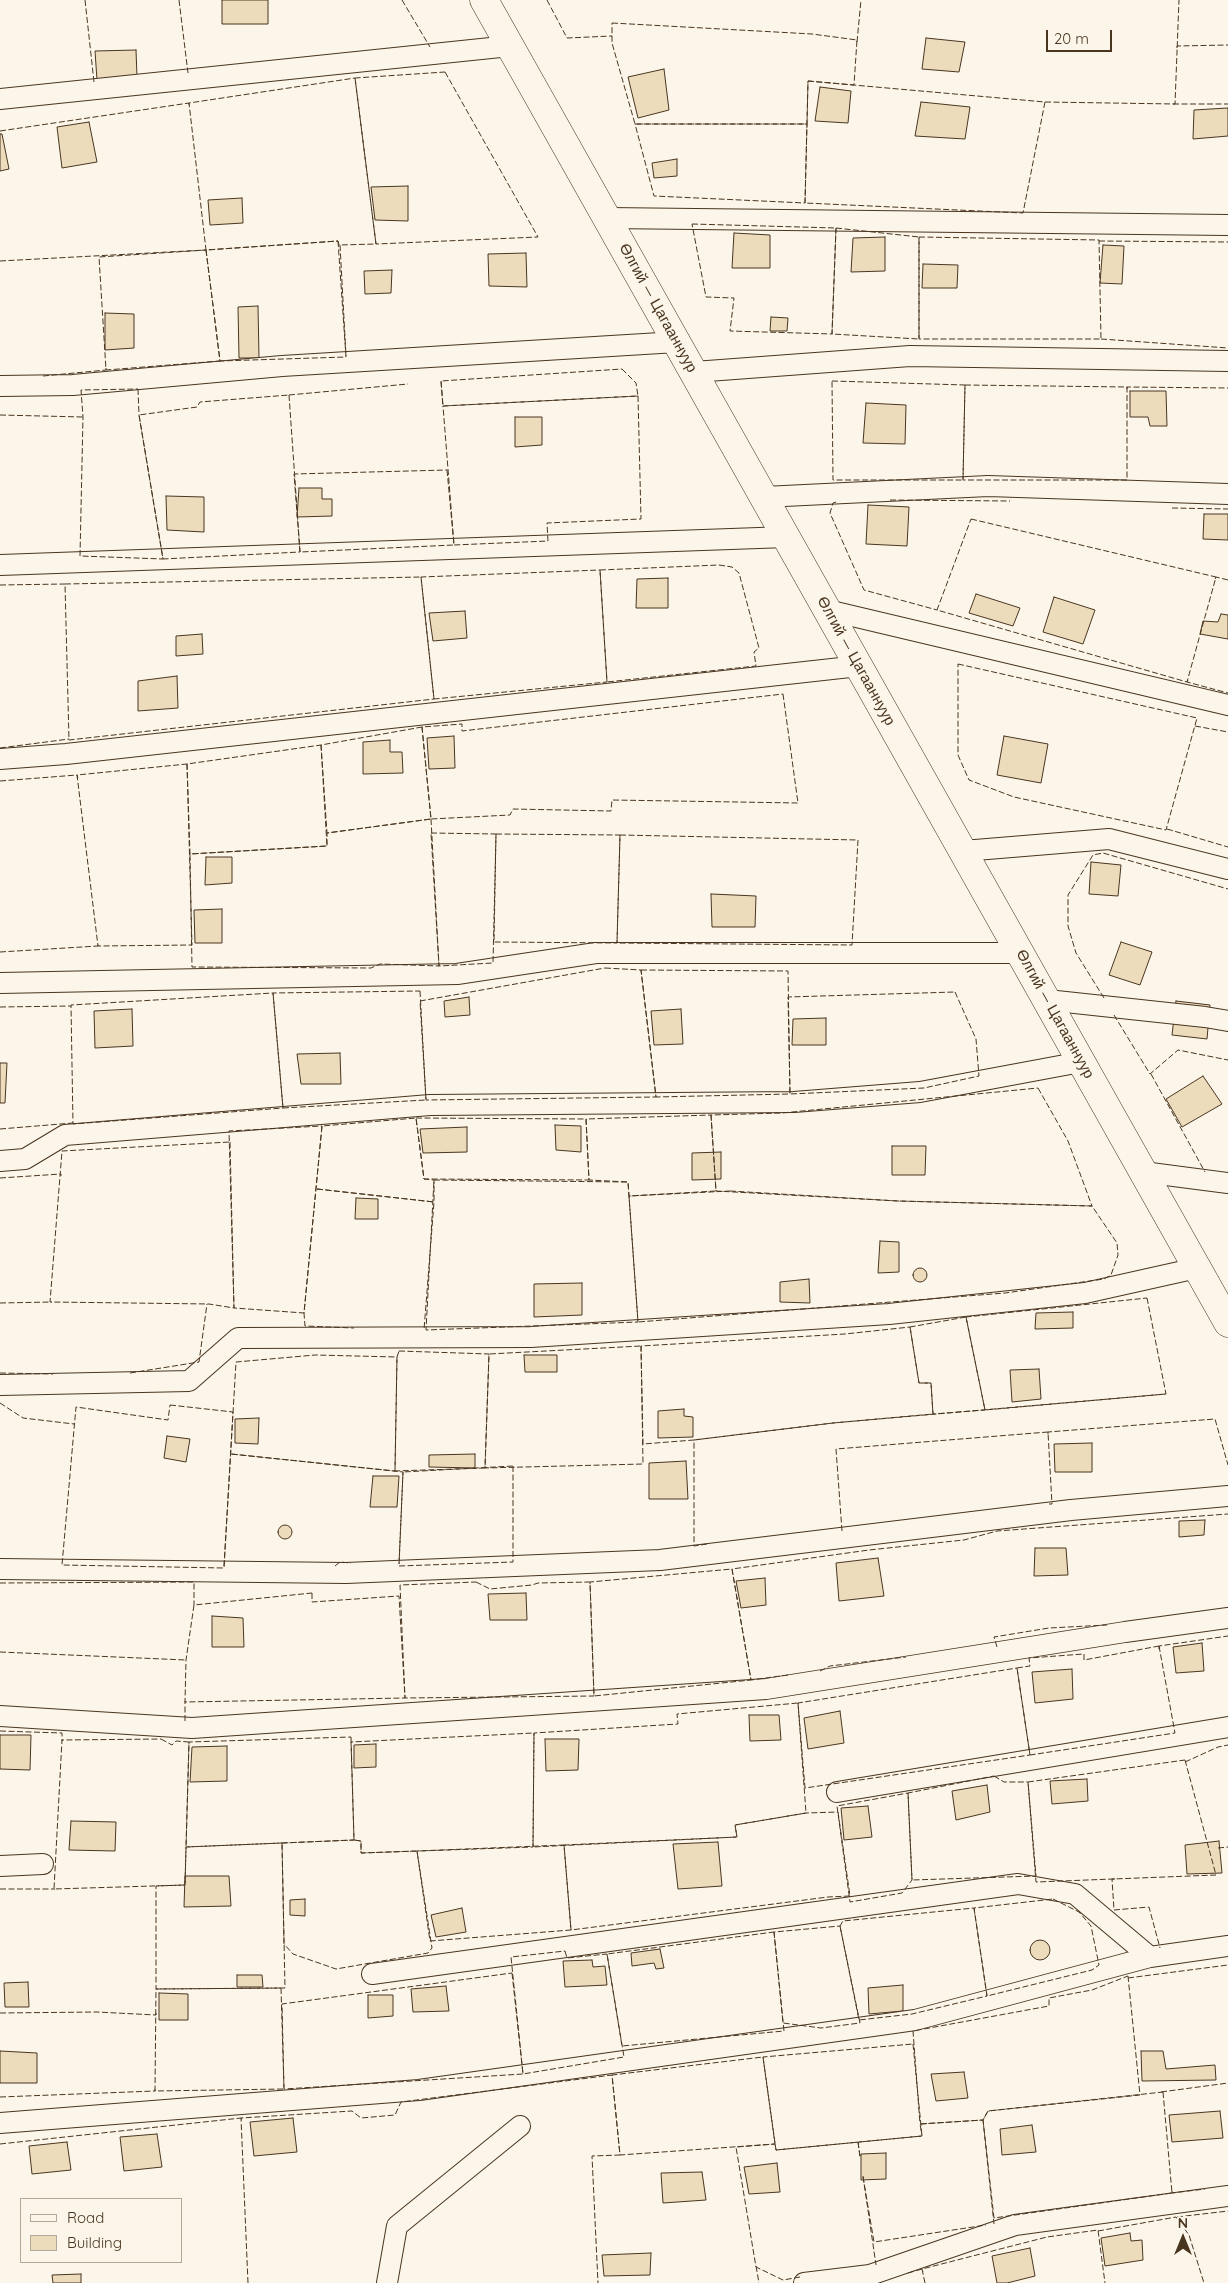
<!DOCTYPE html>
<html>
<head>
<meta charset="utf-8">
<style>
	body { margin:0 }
	#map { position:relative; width:1228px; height:2283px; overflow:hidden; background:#fbf6e9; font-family:Quicksand,sans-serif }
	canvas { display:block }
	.legend { position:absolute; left:20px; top:2198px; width:162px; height:65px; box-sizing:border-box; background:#fbf6e9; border:1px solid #b4a999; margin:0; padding:6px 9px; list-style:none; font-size:15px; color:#4a3520 }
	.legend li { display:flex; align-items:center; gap:10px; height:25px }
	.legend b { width:25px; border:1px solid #b4a999 }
	.north { position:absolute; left:1158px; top:2213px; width:50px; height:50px; -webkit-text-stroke:4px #fbf6e9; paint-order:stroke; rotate:0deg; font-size:14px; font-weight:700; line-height:20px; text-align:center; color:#4a3520 }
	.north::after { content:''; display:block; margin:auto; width:18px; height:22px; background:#4a3520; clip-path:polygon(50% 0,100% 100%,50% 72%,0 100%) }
	.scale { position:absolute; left:1046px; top:30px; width:66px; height:22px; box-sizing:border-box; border:2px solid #4a3520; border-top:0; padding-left:6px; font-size:15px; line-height:18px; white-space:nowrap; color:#4a3520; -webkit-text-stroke:4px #fbf6e9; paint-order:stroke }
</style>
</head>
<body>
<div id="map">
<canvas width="1228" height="2283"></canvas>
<ul class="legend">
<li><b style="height:6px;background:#fbf6e9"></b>Road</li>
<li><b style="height:14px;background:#ecdcbc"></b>Building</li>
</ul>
<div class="north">N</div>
<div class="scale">20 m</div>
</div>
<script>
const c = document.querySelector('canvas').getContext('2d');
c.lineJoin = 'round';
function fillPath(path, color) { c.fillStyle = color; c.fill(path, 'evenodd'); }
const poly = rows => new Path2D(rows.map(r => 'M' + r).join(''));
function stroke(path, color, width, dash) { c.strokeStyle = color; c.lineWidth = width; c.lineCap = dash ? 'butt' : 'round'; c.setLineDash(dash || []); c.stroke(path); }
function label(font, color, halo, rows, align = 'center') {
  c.font = font + ' Quicksand,sans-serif'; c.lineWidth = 4; c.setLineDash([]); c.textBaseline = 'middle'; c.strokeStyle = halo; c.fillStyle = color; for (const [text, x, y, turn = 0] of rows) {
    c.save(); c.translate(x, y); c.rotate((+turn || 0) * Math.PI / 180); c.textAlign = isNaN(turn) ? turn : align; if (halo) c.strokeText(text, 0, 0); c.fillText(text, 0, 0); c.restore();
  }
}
const building = poly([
	[222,0,268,0,268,24,222,24,222,0],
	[926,38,965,42,959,72,922,69,926,38],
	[136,50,137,77,97,80,95,51,136,50],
	[664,69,669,110,638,118,628,77,664,69],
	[820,87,851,91,848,123,815,121,820,87],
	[921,102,970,107,965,139,915,136,921,102],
	[1228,108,1228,136,1193,139,1194,110,1228,108],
	[89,122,97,162,62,168,57,127,89,122],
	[0,134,2,134,9,169,0,171,0,134],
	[677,159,677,176,654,178,652,163,677,159],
	[408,186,408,221,375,220,371,187,408,186],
	[242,198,243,223,210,225,208,200,242,198],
	[734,233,770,235,770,268,732,268,734,233],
	[885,237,885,271,851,272,853,238,885,237],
	[1103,245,1124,246,1122,284,1100,283,1103,245],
	[526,253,527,287,489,286,488,254,526,253],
	[923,264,958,265,957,288,922,288,923,264],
	[392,270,391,293,365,294,364,271,392,270],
	[258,306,259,358,239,358,238,307,258,306],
	[105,313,134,314,134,348,105,350,105,313],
	[771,317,788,318,787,331,770,331,771,317],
	[1130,391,1166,391,1167,426,1150,426,1148,417,1130,417,1130,391],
	[866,403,906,405,905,444,863,443,866,403],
	[515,417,542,417,542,445,515,447,515,417],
	[299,488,322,488,322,499,332,499,332,516,297,517,299,488],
	[166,496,204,497,204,532,167,530,166,496],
	[868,505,909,507,907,546,866,544,868,505],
	[1204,514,1228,514,1228,540,1203,539,1204,514],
	[668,578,668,608,636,608,637,579,668,578],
	[976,594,1020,608,1013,626,969,613,976,594],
	[1054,597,1095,610,1083,644,1043,632,1054,597],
	[465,611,467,638,433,641,429,613,465,611],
	[1221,614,1228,615,1228,639,1200,634,1203,621,1218,622,1221,614],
	[202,634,203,654,176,656,176,636,202,634],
	[177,676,178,708,138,711,138,681,177,676],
	[454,736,455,768,429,769,427,738,454,736],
	[1004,736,1048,744,1041,783,997,775,1004,736],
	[390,740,390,752,402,752,403,773,363,774,363,742,390,740],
	[206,857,232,857,232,883,205,885,206,857],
	[1091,862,1121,865,1118,896,1089,894,1091,862],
	[711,894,756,896,755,927,712,927,711,894],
	[222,909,222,943,195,943,194,910,222,909],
	[1121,942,1152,952,1140,985,1109,975,1121,942],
	[469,997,470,1015,445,1017,444,1001,469,997],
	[1176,1001,1210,1005,1207,1039,1172,1035,1176,1001],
	[132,1009,133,1046,95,1048,94,1011,132,1009],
	[681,1009,683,1044,654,1045,651,1011,681,1009],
	[826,1018,826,1045,792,1045,793,1019,826,1018],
	[340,1053,341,1084,301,1084,297,1054,340,1053],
	[0,1063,7,1063,5,1103,0,1103,0,1063],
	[1203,1076,1222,1104,1182,1127,1166,1099,1203,1076],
	[555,1125,581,1126,581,1152,556,1150,555,1125],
	[467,1127,467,1152,423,1153,420,1129,467,1127],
	[892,1146,926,1146,925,1175,892,1175,892,1146],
	[721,1152,721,1179,692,1180,692,1153,721,1152],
	[356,1198,378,1199,378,1219,355,1219,356,1198],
	[880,1241,899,1242,899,1272,878,1273,880,1241],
	'913 1275a7 7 0 1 1 14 0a7 7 0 1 1-14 0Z',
	[809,1279,810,1303,780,1302,780,1282,809,1279],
	[582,1283,582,1315,534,1317,534,1284,582,1283],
	[1073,1312,1073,1328,1035,1329,1036,1313,1073,1312],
	[524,1355,557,1355,557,1372,525,1372,524,1355],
	[1039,1369,1041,1399,1012,1402,1010,1370,1039,1369],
	[684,1409,684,1416,693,1417,693,1437,658,1438,658,1411,684,1409],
	[259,1418,258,1444,235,1443,235,1419,259,1418],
	[167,1436,190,1439,186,1462,164,1458,167,1436],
	[1092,1443,1092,1472,1055,1472,1054,1444,1092,1443],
	[475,1454,475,1468,429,1467,429,1455,475,1454],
	[686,1461,688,1499,649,1499,649,1463,686,1461],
	[373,1476,399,1476,397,1507,370,1507,373,1476],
	[1205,1520,1204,1535,1179,1537,1179,1521,1205,1520],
	'278 1532a7 7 0 1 1 14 0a7 7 0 1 1-14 0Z',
	[1035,1548,1066,1548,1068,1575,1034,1576,1035,1548],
	[878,1558,884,1596,839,1601,836,1563,878,1558],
	[765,1578,766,1605,741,1608,736,1581,765,1578],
	[526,1593,527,1620,490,1620,488,1594,526,1593],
	[212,1616,243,1618,244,1647,212,1647,212,1616],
	[1202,1643,1204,1671,1176,1673,1173,1647,1202,1643],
	[1072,1669,1073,1699,1035,1703,1032,1672,1072,1669],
	[840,1711,844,1743,808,1749,804,1718,840,1711],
	[749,1715,779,1715,781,1740,750,1741,749,1715],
	[0,1735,31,1735,30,1770,0,1769,0,1735],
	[545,1739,579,1739,578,1770,546,1771,545,1739],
	[376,1744,376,1767,354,1768,354,1745,376,1744],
	[227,1746,227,1781,190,1782,192,1747,227,1746],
	[1087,1779,1088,1801,1052,1804,1050,1781,1087,1779],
	[987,1785,990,1812,956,1820,952,1791,987,1785],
	[868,1806,872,1837,844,1840,841,1808,868,1806],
	[71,1821,116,1822,115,1851,69,1850,71,1821],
	[1219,1841,1222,1873,1187,1874,1185,1845,1219,1841],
	[718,1842,722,1886,678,1889,673,1844,718,1842],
	[185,1876,229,1876,231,1906,184,1907,185,1876],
	[305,1899,305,1916,290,1915,290,1900,305,1899],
	[462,1908,466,1932,436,1937,431,1915,462,1908],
	'1030 1950a10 10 0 1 1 20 0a10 10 0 1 1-20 0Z',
	[660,1949,664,1968,656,1969,654,1963,632,1966,631,1953,660,1949],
	[592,1960,593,1967,605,1966,607,1985,565,1987,563,1961,592,1960],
	[237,1975,262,1975,263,1987,237,1987,237,1975],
	[28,1982,29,2007,5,2007,4,1983,28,1982],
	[903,1985,903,2011,869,2014,868,1988,903,1985],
	[446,1986,449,2011,413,2012,411,1989,446,1986],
	[159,1993,188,1994,188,2020,159,2020,159,1993],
	[368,1995,393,1995,393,2016,368,2018,368,1995],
	[0,2051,37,2053,37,2083,0,2083,0,2051],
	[1141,2051,1163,2051,1166,2069,1215,2065,1216,2080,1142,2081,1141,2051],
	[964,2072,968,2098,936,2101,931,2074,964,2072],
	[1220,2111,1223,2138,1172,2142,1169,2115,1220,2111],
	[293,2118,297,2152,254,2156,250,2122,293,2118],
	[1032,2125,1036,2152,1002,2155,1000,2129,1032,2125],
	[157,2134,162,2167,124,2171,120,2137,157,2134],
	[67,2142,71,2170,32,2174,29,2146,67,2142],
	[886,2153,886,2179,861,2180,861,2154,886,2153],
	[777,2163,780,2192,749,2194,744,2167,777,2163],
	[702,2172,706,2200,663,2203,661,2173,702,2172],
	[1130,2233,1131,2241,1142,2240,1143,2260,1105,2266,1101,2238,1130,2233],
	[1030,2248,1035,2276,1007,2283,997,2283,992,2256,1030,2248],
	[651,2253,650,2275,604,2276,602,2255,651,2253],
	[81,2274,81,2283,53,2283,52,2275,81,2274]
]);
fillPath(building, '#ecdcbc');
stroke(building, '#4a3520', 1);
const minor = poly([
	[0,99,510,46],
	[607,218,1228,225],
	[694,372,910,356,1228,361],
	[0,386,73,385,282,366,677,342],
	[764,497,988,486,1228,494],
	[0,565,787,537],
	[827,610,1228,705],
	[0,759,66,754,859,666],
	[963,851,1109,839,1228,869],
	[0,983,457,974,596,953,1020,953],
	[1047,1000,1205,1017,1228,1021],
	[0,1161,25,1159,65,1135,430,1105,794,1102,920,1092,1081,1062],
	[1143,1172,1228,1183],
	[0,1385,189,1381,238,1338,531,1337,889,1314,1085,1293,1197,1268],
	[0,1569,346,1573,660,1560,1071,1510,1228,1496],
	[0,1716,192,1728,766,1689,1125,1632,1228,1618],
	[837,1792,1228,1727],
	[0,1866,43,1864],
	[372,1974,1018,1884,1075,1894,1150,1957],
	[0,2123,419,2090,915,2020,1150,1957,1228,1946],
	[387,2283,397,2226,520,2126],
	[804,2283,870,2275,1015,2225,1228,2196]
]);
const trunk = poly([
	[484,0,1228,1323]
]);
stroke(minor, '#4a3520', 22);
stroke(trunk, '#4a3520', 29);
stroke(minor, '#fbf6e9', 20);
stroke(trunk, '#fbf6e9', 28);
stroke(poly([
	[85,0,94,82],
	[179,0,188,73],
	[402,0,430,47],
	[547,0,567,38,612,36],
	[612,23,812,34,857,40,854,85,808,81,807,124,635,124,612,43,612,23],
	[857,42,861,0],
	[1177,48,1177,46,1228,45],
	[445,72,538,237,376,244,355,78,445,72],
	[355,78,376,244,339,245,338,241,206,250,189,103,355,78],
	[808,81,1045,102,1023,213,805,203,808,81],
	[1045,102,1175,104,1179,0],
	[1173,104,1228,104],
	[635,124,807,124,805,203,654,196,635,124],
	[0,131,189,103,189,106],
	[692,224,836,228,832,334,730,331,734,298,706,297,692,224],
	[836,228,919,237,919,339,832,334,836,228],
	[919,237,1099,240,1101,339,919,339,919,237],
	[338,241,346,357,220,361,206,250,338,241],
	[1099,241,1228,242],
	[340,245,346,356],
	[206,250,220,361,106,370,99,257,206,250],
	[0,261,206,250],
	[1101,339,1228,348],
	[622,369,636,383,638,396,443,406,441,381,622,369],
	[43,376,106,370,106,368],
	[441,381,443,407],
	[832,381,965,385,963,480,833,480,832,381],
	[965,385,1127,387,1127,480,963,480,965,385],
	[138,389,139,415,163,559,80,556,83,417,81,390,138,389],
	[1127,389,1127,387,1228,388],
	[289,395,300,552,163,559,139,415,197,407,200,402,289,395],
	[289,395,408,384],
	[638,396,641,519,547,523,548,541,454,545,443,406,638,396],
	[0,415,83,417,83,419],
	[447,470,454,545,300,552,294,474,447,470],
	[890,500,1010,501],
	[836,502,833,503,830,513,864,590,937,610],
	[1172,508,1228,509],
	[971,519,1216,577,1187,682,937,610,971,519],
	[719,565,732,567,739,573,759,648,754,652,756,666,607,682,600,570,719,565],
	[600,570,607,682,434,699,421,577,600,570],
	[421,577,434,699,69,740,65,584,421,577],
	[1215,579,1216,577,1228,580],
	[0,585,65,584],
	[958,664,1197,718,1166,830,1014,797,969,780,958,755,958,664],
	[1188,680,1187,682,1228,693],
	[783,694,798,803,612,800,611,811,513,809,510,815,431,819,422,727,462,724,462,731,783,694],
	[1195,726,1228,732],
	[422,727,431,819,327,833,321,745,422,727],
	[321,745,327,846,190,854,187,764,321,745],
	[0,748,69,739],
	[187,764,192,945,98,946,77,775,187,764],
	[0,781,77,775,78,778],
	[431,819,439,966,380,964,371,968,192,967,190,854,327,846,327,833,431,819],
	[1167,829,1228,847],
	[431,833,496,834,493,963,439,966,431,833],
	[496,834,620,835,617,943,494,942,496,834],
	[620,835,858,840,852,945,617,943,620,835],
	[0,952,98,946,98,944],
	[605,968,641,970,656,1097,426,1100,420,1001,605,968],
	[641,970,788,971,790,1094,656,1097,641,970],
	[420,991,426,1100,283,1108,273,993,420,991],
	[955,992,976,1039,979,1076,924,1088,790,1094,788,997,955,992],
	[273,993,283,1108,73,1124,71,1005,273,993],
	[1104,998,1076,953,1068,926,1068,895,1093,855,1103,853,1228,889],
	[0,1007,71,1006],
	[1114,1015,1150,1074,1178,1050,1228,1060],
	[1151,1074,1205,1172],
	[1038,1088,1068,1141,1092,1206,898,1201,716,1191,711,1115,782,1113,1038,1088],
	[711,1115,716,1191,629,1196,628,1182,589,1180,586,1119,711,1115],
	[416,1118,586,1119,589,1180,424,1179,416,1118],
	[322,1126,304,1313,234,1308,229,1131,322,1126],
	[0,1129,73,1123],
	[230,1142,234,1308,209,1304,50,1302,62,1151,230,1142],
	[0,1178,61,1174,61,1176],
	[434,1180,628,1182,638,1322,426,1330,434,1180],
	[317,1189,434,1202,424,1330],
	[317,1189,434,1202,434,1180,424,1179,416,1118,322,1126,304,1313,305,1326,354,1328],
	[730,1191,898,1201,1092,1206,1117,1243,1118,1255,1111,1275,1104,1279,1005,1293,638,1322,629,1196,730,1191],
	[1147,1298,1166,1394,985,1410,966,1317,1147,1298],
	[0,1303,52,1302],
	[966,1317,985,1410,933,1414,931,1383,919,1383,910,1327,966,1317],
	[910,1327,919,1383,931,1383,933,1414,833,1423,694,1440,643,1444,641,1346,845,1334,910,1327],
	[641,1346,643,1464,485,1468,489,1354,641,1346],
	[399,1351,489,1354,485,1468,395,1471,397,1357,399,1351],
	[0,1373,53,1374],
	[130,1373,199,1362,207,1304],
	[0,1403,23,1418,74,1424],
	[170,1405,233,1412,224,1568,62,1565,76,1407,168,1420,170,1405],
	[1048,1434,1048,1432,1215,1419,1228,1465],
	[231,1454,403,1472,399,1564],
	[513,1466,513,1562,399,1566,403,1472,513,1466],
	[842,1531,836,1449,1048,1432,1052,1504,1049,1504],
	[707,1544,694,1546,694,1440,833,1423,1166,1394],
	[224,1566,236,1362,315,1355,397,1357,395,1471,231,1454],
	[335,1566,340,1562,351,1563],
	[732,1569,751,1680,594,1696,590,1582,732,1569],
	[476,1582,490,1589,532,1585,538,1583,590,1582,594,1696,405,1698,400,1585,476,1582],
	[0,1583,194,1582,194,1605],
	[312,1593,312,1602,399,1596,405,1698,185,1702,186,1660,194,1605,312,1593],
	[1159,1646,1175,1733,1030,1755,1017,1668,1030,1666,1029,1658,1084,1654,1084,1660,1159,1646],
	[997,1647,994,1637,1049,1628,1107,1625],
	[1159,1649,1159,1646,1228,1636],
	[0,1652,186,1660],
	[1017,1668,1030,1755,805,1788,798,1703,1017,1668],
	[820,1671,830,1666,906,1657],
	[788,1675,751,1680,732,1569,869,1550,964,1540,997,1531,1228,1514],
	[798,1703,806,1813,735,1825,737,1837,533,1847,534,1733,678,1724,677,1714,798,1703],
	[185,1721,185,1701],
	[0,1731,62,1733,62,1741],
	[534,1733,533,1847,361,1853,361,1841,354,1840,351,1742,534,1733],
	[351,1737,354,1840,186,1847,189,1742,351,1737],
	[161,1739,172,1745,176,1741,189,1742,185,1885,54,1889,62,1740,161,1739],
	[1185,1760,1216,1875,1036,1882,1028,1782,1185,1760],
	[1185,1762,1218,1747,1228,1745],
	[994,1776,1004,1782,1028,1782,1036,1876,912,1880,908,1793,994,1776],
	[908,1793,912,1880,902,1893,850,1902,837,1806,908,1793],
	[838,1812,850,1896,828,1897,571,1930,564,1845,737,1837,735,1825,806,1813,838,1812],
	[354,1840,361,1841,361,1853,417,1851,432,1948,428,1953,336,1969,293,1954,284,1944,282,1843,354,1840],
	[282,1843,285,1988,156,1989,156,1886,185,1885,186,1847,282,1843],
	[564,1845,571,1930,430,1941,417,1851,564,1845],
	[1218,1848,1228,1847],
	[1115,1879,1112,1879,1114,1910,1149,1907,1160,1948],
	[0,1889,55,1889],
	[1053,1899,1079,1912,1091,1926,1099,1965,1092,1970,987,1996,974,1908,1053,1899],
	[974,1908,987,1996,912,2014,859,2020,840,1926,843,1921,974,1908],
	[840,1926,860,2023,821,2028,783,2023,774,1932,840,1926],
	[774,1932,784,2031,622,2046,607,1954,774,1932],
	[565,1951,567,1958,607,1954,624,2057,523,2074,511,1957,565,1951],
	[512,1973,523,2074,284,2089,282,2004,512,1973],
	[1128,1976,1140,2095,988,2111,983,2120,920,2124,913,2031,1049,2006,1049,1998,1092,1990,1128,1976],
	[1128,1978,1228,1965],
	[281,1988,284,2089,155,2091,156,1989,281,1988],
	[0,2013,97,2012,156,2015,156,2013],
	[913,2044,922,2136,776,2150,763,2057,913,2044],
	[763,2057,775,2144,620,2155,612,2075,763,2057],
	[1161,2092,1228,2083],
	[1163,2092,1172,2193,994,2218,983,2120,988,2111,1163,2092],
	[0,2097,155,2091,155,2089],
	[858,2142,860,2157],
	[858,2142,860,2156],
	[0,2144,241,2118,242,2120],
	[863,2176,876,2265],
	[863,2177,874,2242,986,2225],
	[1172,2191,1172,2193,1205,2189],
	[1177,2217,1228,2211],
	[1098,2231,1176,2217,1189,2235,1204,2283],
	[756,2266,759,2283],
	[908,2273,922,2269,923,2272],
	[800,2277,783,2280,756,2267,736,2147,775,2144,776,2150,922,2136,920,2124,983,2120,994,2224],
	[248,2283,241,2118,352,2111,361,2118,395,2115,401,2102,612,2075,620,2155,592,2156,598,2283],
	[925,2283,922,2269,1047,2237,1098,2230,1105,2283]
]), '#4a3520', 1, [6, 2.5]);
label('15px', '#4a3520', '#fbf6e9', [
	["Өлгий — Цагааннуур",658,308,61],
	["Өлгий — Цагааннуур",856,661,61],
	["Өлгий — Цагааннуур",1055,1014,61]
]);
</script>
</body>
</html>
